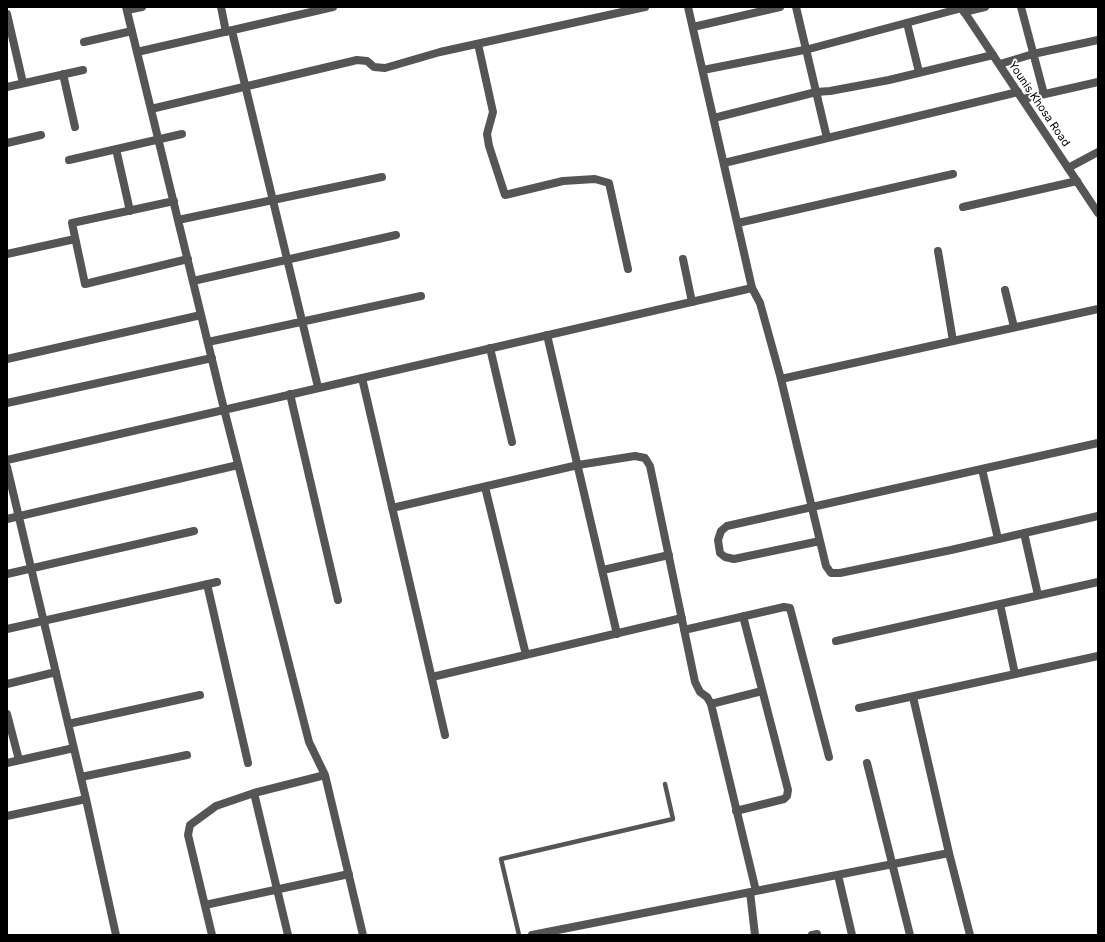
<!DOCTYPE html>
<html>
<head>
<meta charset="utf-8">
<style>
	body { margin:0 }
	#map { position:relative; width:1105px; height:942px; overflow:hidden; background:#fff; font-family:Inter,sans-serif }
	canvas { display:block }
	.frame { position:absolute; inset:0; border:8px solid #000; pointer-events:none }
</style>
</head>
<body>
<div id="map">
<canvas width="1105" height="942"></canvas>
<div class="frame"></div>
</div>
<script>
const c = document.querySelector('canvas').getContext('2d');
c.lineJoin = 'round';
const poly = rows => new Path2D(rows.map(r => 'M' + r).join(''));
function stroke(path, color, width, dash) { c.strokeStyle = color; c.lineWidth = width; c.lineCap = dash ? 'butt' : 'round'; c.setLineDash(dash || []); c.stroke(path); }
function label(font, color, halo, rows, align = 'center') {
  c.font = font + ' Inter,sans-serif'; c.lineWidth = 3.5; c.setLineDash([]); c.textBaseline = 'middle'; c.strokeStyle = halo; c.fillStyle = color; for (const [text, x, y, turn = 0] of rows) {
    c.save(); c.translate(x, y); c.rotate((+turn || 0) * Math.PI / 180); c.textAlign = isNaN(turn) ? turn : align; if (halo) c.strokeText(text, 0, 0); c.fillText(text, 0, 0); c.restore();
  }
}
stroke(poly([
	[519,935,501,859,673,819,665,784]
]), '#555', 4.5);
stroke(poly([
	[126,7,224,409,309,742,325,775,363,935],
	[221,7,226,32],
	[688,7,752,288],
	[796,7,827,138],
	[1021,7,1044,94],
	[127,10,142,7],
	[964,12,985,7],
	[7,14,23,83],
	[907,23,919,72],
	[693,27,780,7],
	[232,31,318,387],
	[84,42,132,31],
	[478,44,493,112,487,134,489,146,505,195,563,181,595,179,609,183,628,269],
	[137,52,333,7],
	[1000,64,1033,54,1098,40],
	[703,70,809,49,962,8],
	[63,74,75,127],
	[7,87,83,70],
	[1023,99,1098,82],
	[151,109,357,60,367,61,374,67,385,68,440,52,645,7],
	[714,118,816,92,830,91,889,80,993,55],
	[7,143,41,135],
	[116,149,130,211],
	[69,160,182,134],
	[724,163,1018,92],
	[1068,168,1098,152],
	[174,201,72,223,85,284,188,259],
	[963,207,1077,181],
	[178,220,382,177],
	[738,223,953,174],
	[938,251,953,341],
	[7,254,75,239],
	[683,259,692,302],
	[193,281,396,235],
	[1005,290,1014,327],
	[547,335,617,634],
	[208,342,421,296],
	[490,348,512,442],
	[7,359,201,315],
	[362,378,445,735],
	[781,379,826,566,831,573,840,573,951,550,1098,516],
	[290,394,338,600],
	[7,403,212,358],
	[7,467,86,799,116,935],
	[982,469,998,539],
	[485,487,526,655],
	[392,508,578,465,635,456,645,458,650,466,695,682,700,692,707,697,711,704,756,891],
	[7,519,238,465],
	[1024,533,1038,595],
	[820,541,734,559,725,557,720,553,718,540,721,531,727,526,1098,443],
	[603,570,669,555],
	[7,574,194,531],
	[207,584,248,763],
	[1000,604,1015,674],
	[7,629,217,582],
	[684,630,784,607,790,608,829,757],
	[836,641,1098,582],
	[432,677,682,618],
	[7,684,56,672],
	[711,704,762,691],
	[859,708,1098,656],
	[7,714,19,760],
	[68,724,200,695],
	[7,763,74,748],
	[867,763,910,935],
	[81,777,187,755],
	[254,793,288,935],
	[736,811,784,799,787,796,788,790,743,616],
	[7,816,86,799],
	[949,853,970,935],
	[838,875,852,935],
	[750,892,755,935],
	[205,905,349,874],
	[212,935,188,835,190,825,216,806,254,793,325,775],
	[532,935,949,853,913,697],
	[812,935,817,934]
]), '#555', 8);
stroke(poly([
	[961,7,1098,213],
	[7,460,752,288,760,303,781,379,1098,309]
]), '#555', 8);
label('11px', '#000', '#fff', [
	["Younis Khosa Road",1039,104,56]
]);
</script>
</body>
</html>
